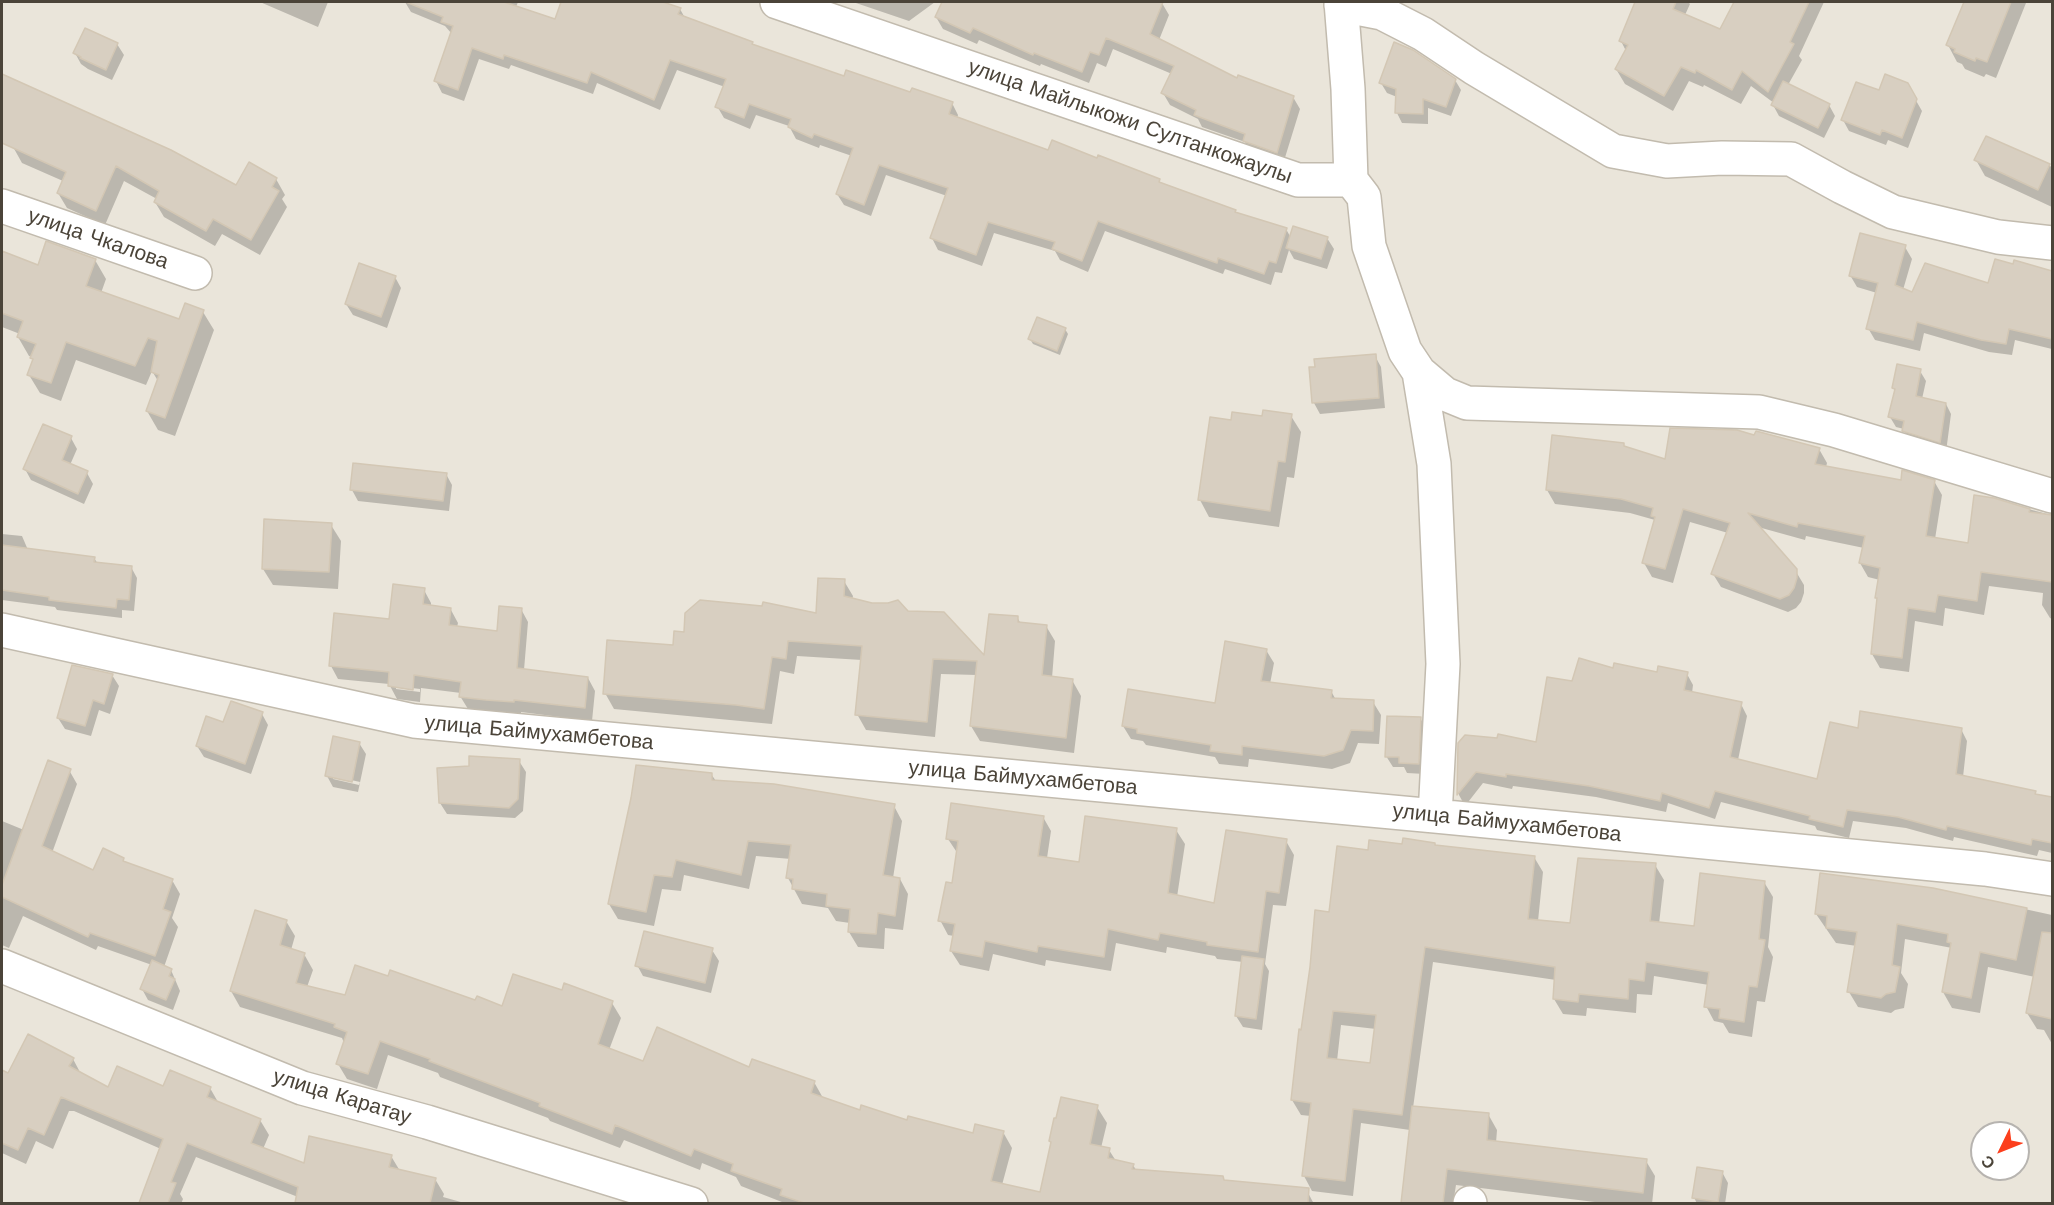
<!DOCTYPE html>
<html>
<head>
<meta charset="utf-8">
<style>
	body { margin:0 }
	#map { position:relative; width:2054px; height:1205px; overflow:hidden; background:#f6f3ec; font-family:"Work Sans",sans-serif }
	canvas { display:block }
	.frame { position:absolute; inset:0; border:3px solid #4b4439; pointer-events:none }
	.north { position:absolute; left:1970px; top:1121px; width:60px; height:60px; box-sizing:border-box; background:#fff; border:2px solid #b7b4b0; border-radius:50%; rotate:227deg; font-size:16px; font-weight:700; line-height:24px; text-align:center; color:#4b4439 }
	.north::after { content:''; display:block; margin:auto; width:21px; height:27px; background:#fc3f1d; clip-path:polygon(50% 0,100% 100%,50% 72%,0 100%) }
</style>
</head>
<body>
<div id="map">
<canvas width="2054" height="1205"></canvas>
<div class="frame"></div>
<div class="north">С</div>
</div>
<script>
const c = document.querySelector('canvas').getContext('2d');
c.lineJoin = 'round';
function fillPath(path, color) { c.fillStyle = color; c.fill(path, 'evenodd'); }
const poly = rows => new Path2D(rows.map(r => 'M' + r).join(''));
function stroke(path, color, width, dash) { c.strokeStyle = color; c.lineWidth = width; c.lineCap = dash ? 'butt' : 'round'; c.setLineDash(dash || []); c.stroke(path); }
function label(font, color, halo, rows, align = 'center') {
  c.font = font + ' "Work Sans",sans-serif'; c.lineWidth = 5; c.setLineDash([]); c.textBaseline = 'middle'; c.strokeStyle = halo; c.fillStyle = color; for (const [text, x, y, turn = 0] of rows) {
    c.save(); c.translate(x, y); c.rotate((+turn || 0) * Math.PI / 180); c.textAlign = isNaN(turn) ? turn : align; if (halo) c.strokeText(text, 0, 0); c.fillText(text, 0, 0); c.restore();
  }
}
fillPath(poly([
	[2,2,2052,2,2052,1203,2,1204],
	[1982,1133,2018,1133,2018,1169,1982,1169]
]), '#eae5da');
fillPath(poly([
	[260,2,328,2,318,27],
	[405,2,507,2,504,9,507,10,510,2,518,2,516,7,556,21,563,2,658,2,680,9,685,18,752,43,754,46,845,78,952,103,958,115,957,119,1049,152,1098,160,1159,180,1162,185,1235,211,1236,213,1286,229,1291,238,1327,238,1334,249,1327,269,1294,259,1289,250,1282,273,1275,272,1271,285,1225,269,1223,274,1105,231,1088,272,1060,260,1055,251,994,233,982,266,938,250,932,238,947,196,886,175,871,216,844,205,837,194,852,156,820,145,819,148,796,139,789,126,756,115,750,129,724,118,717,106,725,87,677,70,660,110,597,83,593,94,511,65,509,69,479,59,464,101,442,93,436,81,452,34,445,26,411,12],
	[853,2,935,2,909,21],
	[943,2,992,2,1012,10,1016,2,1044,2,1058,8,1061,2,1157,2,1162,3,1169,15,1159,40,1238,80,1293,97,1300,109,1283,164,1252,153,1245,142,1202,127,1198,119,1170,105,1163,93,1172,74,1113,49,1106,67,1097,63,1089,83,1041,64,1040,66,979,40,977,44,943,29,936,17],
	[1637,2,1688,2,1690,4,1685,15,1721,30,1736,2,1774,2,1784,7,1787,2,1824,2,1799,56,1802,60,1788,85,1829,105,1835,116,1824,138,1779,116,1773,105,1774,103,1751,86,1741,104,1704,85,1703,87,1689,81,1673,111,1625,84,1616,69,1626,51,1621,41],
	[1965,2,2026,3,1996,78,1986,74,1984,77,1965,69,1962,64,1957,62,1948,45],
	[117,44,124,55,112,80,88,69,81,64,75,53],
	[2,74,171,151,236,187,276,179,285,195,282,199,287,207,260,255,222,234,215,246,164,217,155,202,157,199,124,181,105,225,67,208,58,193,63,181,22,163,7,136,2,133],
	[1455,80,1461,90,1451,116,1428,108,1428,124,1402,123,1397,113,1397,97,1387,93,1381,83],
	[1907,85,1922,111,1908,148,1888,140,1886,145,1849,131,1843,120,1880,92],
	[1986,138,2052,167,2052,207,1985,176,1976,160],
	[1905,247,1912,259,1903,290,1913,294,1989,284,2014,266,2015,262,2052,272,2052,349,2015,340,2012,355,1989,352,1924,333,1920,351,1875,340,1868,328,1877,293,1857,287,1850,275],
	[2,253,38,267,95,260,106,279,101,293,180,321,203,312,214,330,175,436,158,430,147,411,158,381,152,371,146,385,76,360,61,401,40,393,29,375,34,361,33,357,29,356,18,337,20,334,2,327],
	[395,277,401,288,387,328,353,315,346,304],
	[1065,329,1068,334,1060,355,1033,344,1030,339],
	[1375,356,1381,367,1385,408,1320,414,1314,403,1311,369],
	[1920,371,1926,381,1922,399,1946,404,1951,414,1946,452,1909,441,1904,429,1896,427,1890,417,1896,392,1893,388],
	[1291,416,1301,432,1294,478,1287,477,1279,527,1209,517,1200,500,1232,422],
	[71,438,77,449,70,465,87,473,93,484,84,504,31,480,25,469],
	[1623,445,1625,448,1666,460,1819,449,1827,463,1826,467,1902,482,1934,481,1942,495,1935,539,1969,544,1994,500,2051,515,2052,619,2050,618,2042,605,2043,593,1989,586,1984,615,1945,608,1943,626,1915,621,1909,672,1880,668,1872,654,1880,580,1868,577,1860,563,1864,548,1806,536,1805,540,1758,527,1795,570,1804,585,1804,593,1801,602,1796,608,1788,612,1721,587,1713,574,1728,533,1690,522,1673,583,1652,577,1644,563,1655,520,1630,513,1555,504,1547,490],
	[446,474,452,485,449,511,358,501,352,490],
	[331,525,341,541,338,589,273,585,263,569],
	[2,534,22,536,28,550,94,558,98,564,131,567,137,578,134,611,122,610,122,618,57,610,55,607,2,600],
	[844,581,853,596,852,600,908,613,985,658,1017,617,1021,624,1046,626,1055,641,1052,678,1072,680,1081,696,1074,753,980,741,971,726,977,675,941,674,935,737,866,730,857,714,862,660,797,656,794,674,780,671,772,724,614,709,605,693,674,647,686,634,817,615],
	[424,590,431,603,431,607,451,610,458,623,457,627,498,633,521,609,528,622,524,670,588,678,595,691,592,721,521,712,521,714,494,713,468,709,460,696,461,693,421,688,420,702,397,699,389,684,338,679,331,666,390,621],
	[396,686,420,689,420,692,396,689],
	[1266,650,1274,663,1270,684,1331,691,1336,700,1373,702,1381,715,1379,744,1358,743,1350,763,1332,769,1249,759,1248,767,1219,764,1215,757,1146,745,1143,741,1131,739,1123,726,1217,705],
	[1614,670,1658,674,1687,674,1693,685,1692,693,1741,704,1747,716,1738,760,1818,781,1859,730,1961,729,1967,741,1963,777,2035,792,2037,796,2052,799,2052,853,2039,850,2037,856,1954,837,1953,841,1906,828,1853,821,1849,838,1817,830,1815,826,1721,802,1715,819,1668,803,1666,812,1596,797,1513,786,1512,789,1483,783,1465,806,1459,795,1459,743,1538,744,1573,683],
	[112,675,119,686,110,714,99,710,91,736,65,729,58,718],
	[262,714,268,725,251,774,204,757,197,746,224,724],
	[1420,718,1427,729,1425,774,1407,773,1404,767,1393,767,1386,756],
	[359,743,366,754,358,792,333,787,327,776],
	[333,776,360,782,359,785,333,779],
	[519,761,526,772,523,811,515,818,447,814,440,803],
	[69,770,77,784,52,853,94,872,123,859,126,864,172,880,180,894,172,918,178,927,164,967,171,970,180,991,173,1010,148,1000,142,989,152,965,98,946,96,950,23,916,9,948,2,945,2,821,24,830],
	[711,774,716,781,894,806,902,821,893,878,900,879,908,894,903,930,885,928,884,949,858,947,849,932,850,923,836,921,828,908,802,904,788,878,791,859,756,856,749,889,684,875,681,891,662,889,654,926,618,919,609,904],
	[1043,817,1051,831,1047,858,1080,863,1176,830,1185,844,1177,897,1216,904,1286,841,1294,855,1286,906,1273,905,1265,964,1269,971,1262,1030,1243,1027,1236,1016,1243,962,1217,959,1215,956,1167,947,1166,953,1116,943,1111,971,1046,960,1045,966,993,954,989,971,960,965,951,951,954,936,948,935,940,920,953,884,958,854,948,839],
	[1435,844,1436,846,1534,857,1543,872,1538,921,1572,925,1655,865,1664,880,1659,924,1695,927,1764,882,1773,897,1768,947,1773,957,1765,1002,1757,1001,1752,1037,1729,1033,1723,1023,1714,1021,1706,1006,1709,985,1654,976,1652,995,1637,994,1636,1013,1587,1008,1586,1016,1563,1014,1554,999,1556,980,1433,962,1413,1108,1488,1114,1497,1130,1496,1143,1646,1161,1655,1176,1652,1204,1611,1204,1456,1185,1453,1204,1402,1204,1410,1130,1361,1123,1353,1196,1312,1191,1304,1176,1311,1116,1301,1115,1292,1100,1302,1031,1331,913,1369,851,1403,846],
	[1341,1025,1376,1029,1371,1065,1337,1061],
	[1933,889,2052,915,2052,1044,2044,1030,2037,1029,2027,1013,2035,977,1988,967,1980,1013,1952,1008,1943,992,1952,948,1905,939,1901,973,1908,984,1904,1008,1895,1010,1891,1013,1858,1007,1849,992,1857,946,1836,943,1816,914],
	[286,921,295,936,291,950,304,954,313,970,307,987,346,997,476,1001,503,1008,563,992,612,1003,621,1018,609,1050,643,1063,750,1069,814,1082,823,1098,861,1112,974,1134,1003,1132,1012,1148,1002,1185,1041,1194,1097,1107,1107,1123,1101,1148,1109,1150,1116,1161,1133,1165,1136,1170,1225,1182,1306,1189,1314,1204,787,1204,741,1186,736,1177,702,1163,700,1170,624,1140,620,1148,550,1121,548,1118,440,1077,438,1073,388,1055,377,1089,347,1079,338,1064,344,1043,342,1038,240,1007,231,991],
	[712,950,719,961,711,993,643,976,637,965],
	[73,1059,81,1074,109,1089,210,1088,218,1102,260,1120,269,1135,263,1149,305,1165,391,1156,400,1171,435,1179,444,1194,443,1197,468,1204,296,1204,298,1197,196,1157,180,1194,183,1199,181,1204,143,1204,142,1201,161,1149,74,1111,69,1111,53,1149,36,1141,26,1164,2,1153,2,1072,9,1075],
	[1722,1172,1728,1183,1725,1204,1697,1204,1694,1197]
]), '#0003');
const building = poly([
	[406,2,504,2,555,19,561,2,663,2,681,8,678,14,753,42,752,44,844,76,846,70,910,92,912,88,953,102,949,114,1048,150,1052,140,1097,158,1098,155,1160,179,1159,182,1236,210,1235,212,1287,228,1276,263,1269,261,1264,274,1218,258,1217,263,1098,221,1082,261,1052,249,1055,242,988,222,976,255,930,238,948,188,879,165,864,205,836,194,853,148,814,134,812,138,788,127,791,119,749,104,744,118,715,107,726,79,670,60,654,100,591,72,587,83,504,55,503,59,472,48,458,90,434,81,453,26,441,22,443,17,406,2],
	[942,2,1163,2,1150,34,1237,78,1238,75,1294,96,1277,153,1243,141,1245,134,1194,115,1196,110,1161,93,1174,66,1106,38,1099,55,1090,52,1082,72,1034,53,1033,55,973,28,970,33,935,17,942,2],
	[1635,2,1676,2,1673,9,1720,29,1734,2,1809,2,1790,42,1794,44,1768,92,1742,71,1732,90,1696,70,1695,73,1681,67,1664,96,1615,69,1628,45,1619,41,1635,2],
	[1964,2,2011,2,1987,62,1976,58,1975,61,1954,52,1955,49,1946,45,1964,2],
	[85,28,118,43,106,70,80,58,81,57,73,53,85,28],
	[1394,42,1413,50,1456,79,1446,107,1423,99,1423,114,1395,113,1396,89,1379,83,1394,42],
	[2,74,171,150,236,185,249,162,277,178,272,187,279,191,251,240,213,219,206,231,154,202,159,191,116,166,96,211,57,193,66,172,2,143,2,74],
	[1885,74,1908,83,1917,99,1902,138,1882,130,1880,135,1841,120,1856,82,1879,90,1885,74],
	[1783,81,1830,104,1818,128,1771,105,1783,81],
	[1986,136,2050,164,2038,190,1974,160,1986,136],
	[1293,226,1328,237,1321,259,1286,248,1293,226],
	[1860,233,1906,245,1895,285,1912,292,1925,263,1988,283,1995,259,2013,264,2014,260,2052,271,2052,339,2009,329,2006,344,1981,340,1917,322,1913,340,1866,329,1878,283,1849,276,1860,233],
	[46,241,96,259,86,286,179,319,185,303,204,310,165,418,146,411,159,375,151,372,157,341,148,338,135,366,66,342,51,383,27,375,33,359,30,358,36,344,17,337,23,321,2,313,2,251,38,265,46,241],
	[359,263,396,276,381,317,345,304,359,263],
	[1037,317,1066,328,1057,351,1028,339,1037,317],
	[1376,354,1379,398,1312,403,1309,367,1315,367,1314,359,1376,354],
	[1897,364,1921,369,1916,396,1946,403,1940,443,1902,431,1904,421,1888,417,1895,389,1892,388,1897,364],
	[1263,410,1292,414,1285,462,1278,461,1270,511,1198,500,1210,417,1231,420,1232,412,1262,416,1263,410],
	[43,424,72,436,62,460,88,471,78,494,23,469,43,424],
	[1670,428,1737,430,1754,435,1756,431,1820,448,1815,464,1901,480,1902,470,1935,480,1926,536,1968,543,1974,495,1994,498,2030,509,2029,512,2052,515,2052,582,1981,572,1977,601,1938,595,1935,612,1908,608,1902,658,1871,654,1877,598,1875,598,1880,568,1859,563,1865,536,1798,523,1797,527,1748,513,1797,569,1797,578,1794,588,1789,595,1780,599,1711,574,1730,523,1683,509,1665,569,1642,563,1655,517,1651,516,1653,508,1621,499,1546,490,1552,435,1624,443,1624,446,1665,459,1670,428],
	[353,463,447,473,443,501,350,490,353,463],
	[264,519,332,523,329,572,262,569,264,519],
	[2,545,95,557,94,562,132,566,129,600,117,599,116,608,49,600,49,597,2,590,2,545],
	[818,578,845,579,844,596,872,603,888,603,898,600,908,611,944,612,984,655,989,614,1018,616,1018,622,1047,625,1042,675,1073,679,1066,738,970,726,977,661,933,659,927,722,855,715,862,646,788,641,786,659,772,657,764,709,736,705,603,694,607,640,673,645,674,631,684,632,685,613,700,600,762,606,763,602,816,613,818,578],
	[393,584,425,588,423,604,451,608,449,625,497,631,499,606,522,608,517,668,588,677,585,708,514,700,514,702,486,700,459,697,461,682,414,675,413,690,388,686,389,672,329,666,334,613,389,619,393,584],
	[1225,641,1267,649,1261,681,1332,690,1331,698,1374,700,1373,731,1351,730,1343,750,1324,756,1242,746,1242,755,1210,751,1211,745,1137,733,1137,729,1122,726,1128,689,1215,703,1225,641],
	[1579,658,1613,668,1614,663,1657,672,1658,666,1688,672,1684,690,1742,702,1730,757,1817,779,1830,722,1858,728,1860,711,1962,728,1956,774,2036,791,2035,794,2052,797,2052,843,2032,839,2031,845,1947,826,1946,830,1898,817,1847,810,1843,827,1809,819,1810,816,1715,791,1709,808,1662,793,1660,801,1589,786,1506,774,1506,777,1476,772,1457,795,1458,743,1465,735,1497,738,1498,734,1536,742,1547,677,1572,681,1579,658],
	[72,665,113,674,104,704,93,700,85,726,57,718,72,665],
	[231,701,263,712,245,764,196,746,206,716,223,722,231,701],
	[1387,716,1421,717,1419,764,1399,763,1399,757,1385,757,1387,716],
	[333,736,360,742,352,782,325,776,333,736],
	[469,756,520,759,518,799,509,808,439,803,437,768,469,766,469,756],
	[48,760,71,769,42,846,93,870,103,848,124,858,123,861,173,879,163,909,171,912,155,956,90,933,88,937,2,897,2,885,48,760],
	[636,765,712,773,712,780,774,784,895,804,883,875,900,878,895,916,878,913,876,934,848,932,850,909,826,906,827,894,792,889,793,879,786,878,791,845,748,841,741,875,676,860,672,877,654,875,646,912,608,904,631,798,636,765],
	[951,803,1044,816,1038,856,1079,862,1085,816,1177,828,1168,893,1214,903,1226,830,1287,839,1279,893,1266,891,1258,952,1207,945,1207,942,1160,933,1158,940,1108,929,1104,957,1038,946,1037,952,985,941,982,957,950,951,955,924,938,921,946,882,952,883,958,841,946,839,951,803],
	[1403,838,1435,843,1435,845,1535,856,1528,919,1570,923,1578,858,1656,863,1650,921,1694,926,1700,873,1765,881,1759,939,1765,940,1757,987,1749,986,1744,1022,1719,1018,1720,1009,1704,1007,1709,972,1646,962,1644,981,1629,979,1628,999,1579,994,1578,1002,1553,999,1555,967,1425,947,1402,1115,1353,1109,1345,1181,1302,1176,1311,1103,1291,1100,1299,1029,1301,1030,1310,967,1315,910,1329,912,1337,846,1368,850,1369,840,1402,844,1403,838],
	[1333,1011,1376,1015,1370,1063,1327,1058,1333,1011],
	[1820,873,1933,888,2027,908,2016,960,1980,952,1971,998,1942,992,1951,943,1947,942,1948,934,1897,924,1892,965,1900,967,1895,992,1886,994,1881,998,1847,992,1857,932,1826,928,1827,916,1815,914,1820,873],
	[255,910,287,920,280,945,305,953,296,983,345,995,355,965,388,976,390,970,475,1000,477,996,502,1006,513,974,562,990,564,983,613,1001,598,1044,643,1061,657,1027,749,1067,752,1059,815,1081,811,1093,860,1110,861,1105,907,1120,908,1116,973,1133,975,1124,1004,1131,991,1181,1040,1192,1051,1142,1049,1141,1054,1118,1056,1118,1061,1097,1098,1105,1090,1144,1110,1148,1108,1158,1134,1164,1132,1169,1223,1176,1224,1180,1309,1188,1308,1203,804,1203,780,1195,782,1189,731,1171,733,1164,694,1149,691,1156,615,1125,612,1134,539,1106,540,1103,429,1061,430,1059,380,1041,368,1074,336,1064,347,1032,334,1027,335,1024,230,991,255,910],
	[644,931,713,948,705,983,635,966,644,931],
	[2042,932,2052,933,2052,1019,2026,1013,2042,932],
	[1242,956,1264,959,1256,1019,1235,1016,1242,956],
	[152,960,172,969,169,976,175,979,166,1000,140,989,152,960],
	[28,1034,74,1058,69,1066,108,1087,117,1066,163,1086,170,1070,211,1087,207,1097,261,1119,251,1143,304,1163,309,1136,392,1155,389,1167,436,1178,430,1203,295,1203,298,1187,187,1143,171,1182,176,1183,168,1203,139,1203,163,1139,61,1097,44,1135,28,1128,18,1150,2,1143,2,1070,8,1073,28,1034],
	[1412,1106,1489,1113,1487,1140,1647,1159,1643,1193,1447,1169,1443,1203,1401,1203,1412,1106],
	[1697,1167,1723,1171,1718,1202,1692,1198,1697,1167]
]);
fillPath(building, '#d8cfc1');
stroke(building, '#d3c7b4', 1.5);
const minor = poly([
	[777,2,1298,180,1351,180],
	[1341,2,1348,89,1351,180],
	[1341,5,1382,13,1423,34,1474,68,1613,151,1667,161,1722,158,1791,159,1842,187,1893,212,1998,237,2052,243],
	[1351,180,1364,197,1369,246,1405,351,1419,372,1445,394,1467,403,1759,412,1834,430,2052,496],
	[2,206,195,273],
	[1419,372,1434,464,1443,664,1435,816],
	[2,630,414,721,1435,816,1985,869,2052,879],
	[2,966,302,1088,427,1122,691,1204],
	[1470,1204,1470,1203]
]);
stroke(minor, '#c2bbae', 36);
stroke(minor, '#fff', 33);
label('21px', '#4b4439', '#fff', [
	["улица Майлыкожи Султанкожаулы",1130,122,19],
	["улица Чкалова",98,239,19],
	["улица Баймухамбетова",539,733,5],
	["улица Баймухамбетова",1023,778,5],
	["улица Баймухамбетова",1507,823,6],
	["улица Каратау",342,1097,17]
]);
</script>
</body>
</html>
